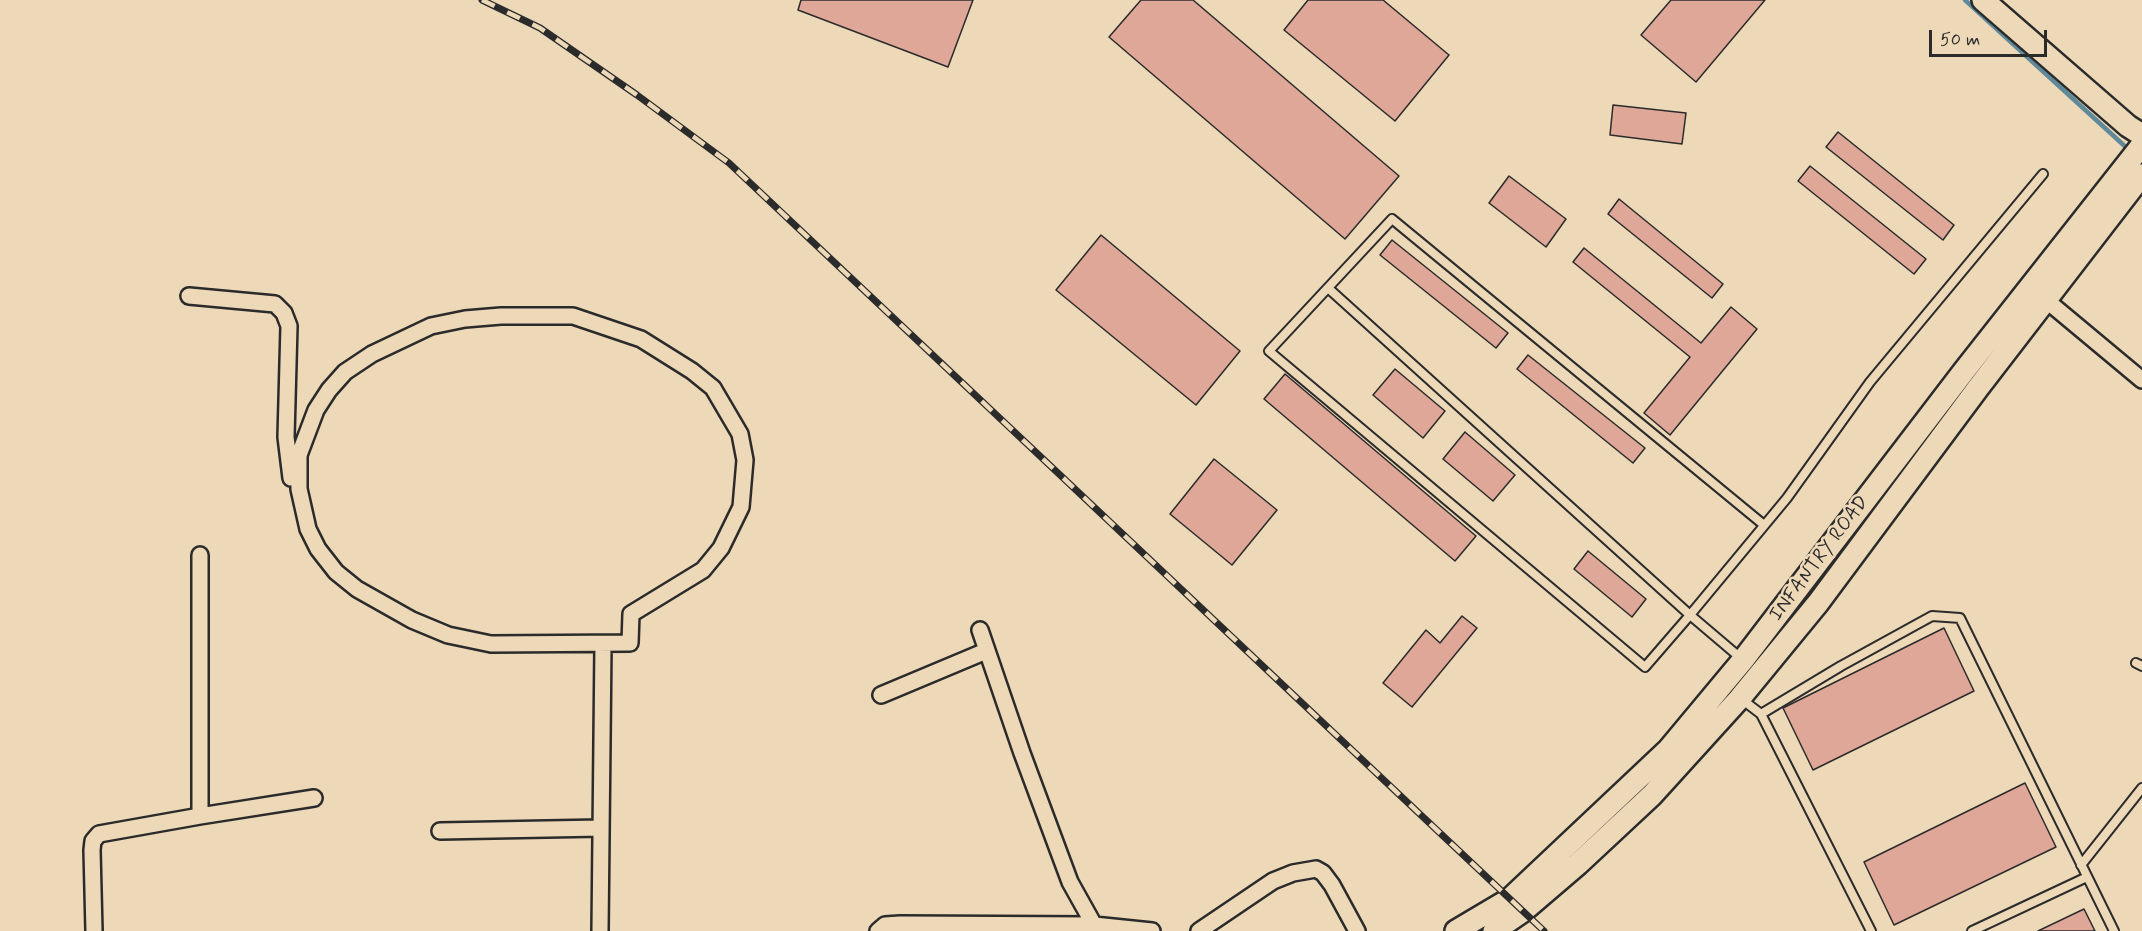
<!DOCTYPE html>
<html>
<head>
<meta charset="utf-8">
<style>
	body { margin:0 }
	#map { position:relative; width:2142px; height:931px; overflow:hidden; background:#edd8b7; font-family:Mynerve,sans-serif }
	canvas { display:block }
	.scale { position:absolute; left:1929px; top:30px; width:118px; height:27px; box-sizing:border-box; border:3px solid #2b2b2b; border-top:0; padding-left:8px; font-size:18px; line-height:21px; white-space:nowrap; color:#2b2b2b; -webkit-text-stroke:4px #edd8b7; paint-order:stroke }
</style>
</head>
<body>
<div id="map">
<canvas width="2142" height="931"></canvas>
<div class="scale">50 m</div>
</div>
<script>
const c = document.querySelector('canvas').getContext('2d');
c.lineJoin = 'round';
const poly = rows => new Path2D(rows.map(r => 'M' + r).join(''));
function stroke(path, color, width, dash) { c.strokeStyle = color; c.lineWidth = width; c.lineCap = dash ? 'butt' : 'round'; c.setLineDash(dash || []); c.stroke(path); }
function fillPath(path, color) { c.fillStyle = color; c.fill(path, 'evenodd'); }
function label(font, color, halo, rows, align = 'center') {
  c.font = font + ' Mynerve,sans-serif'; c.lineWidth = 5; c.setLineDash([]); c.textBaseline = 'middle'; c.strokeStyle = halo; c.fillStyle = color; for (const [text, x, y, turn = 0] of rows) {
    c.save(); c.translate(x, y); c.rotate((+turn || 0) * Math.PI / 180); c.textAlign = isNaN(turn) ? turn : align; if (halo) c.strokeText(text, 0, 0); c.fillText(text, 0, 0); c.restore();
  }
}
stroke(poly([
	[1965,0,2129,150]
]), '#608a9a', 4.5);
const building = poly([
	[801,0,973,0,948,67,798,10,801,0],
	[1141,0,1193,0,1399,176,1345,239,1109,37,1141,0],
	[1308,0,1383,0,1449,55,1395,121,1284,30,1308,0],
	[1671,0,1765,0,1696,82,1641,35,1671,0],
	[1613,105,1686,113,1682,144,1610,135,1613,105],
	[1838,132,1954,225,1943,240,1826,147,1838,132],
	[1810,166,1926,259,1914,274,1798,181,1810,166],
	[1509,176,1566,219,1546,247,1489,203,1509,176],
	[1619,199,1723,284,1712,298,1608,214,1619,199],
	[1101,235,1240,351,1196,405,1056,290,1101,235],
	[1392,240,1508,333,1496,348,1380,255,1392,240],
	[1584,248,1701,343,1731,307,1757,329,1670,435,1644,413,1690,357,1573,262,1584,248],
	[1528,355,1645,448,1633,463,1517,369,1528,355],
	[1395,369,1445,411,1423,438,1373,395,1395,369],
	[1285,374,1476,536,1455,561,1264,399,1285,374],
	[1465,432,1515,475,1493,501,1443,459,1465,432],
	[1214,459,1277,510,1232,565,1170,514,1214,459],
	[1588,551,1646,599,1632,617,1574,569,1588,551],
	[1462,616,1477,628,1412,707,1383,683,1426,630,1440,643,1462,616],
	[1944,628,1974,691,1813,770,1783,708,1944,628],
	[2025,783,2056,847,1894,925,1864,862,2025,783],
	[2084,909,2095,931,2038,931,2084,909]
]);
fillPath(building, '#dfa797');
stroke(building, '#2b2b2b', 1.5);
const lane = poly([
	[1328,288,1690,615,1645,667,1269,351,1392,219,1764,525],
	[1743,660,1690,615,1787,498,1870,382,2043,174],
	[2136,663,2142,666],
	[1740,698,1761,714,1871,931],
	[1761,714,1841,666,1932,616,1960,618,2114,931],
	[2081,865,2142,788],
	[1972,931,2087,877]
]);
const street = poly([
	[189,296,275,304,284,313,289,326,286,437,291,478],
	[2046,300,2142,380],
	[501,316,573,316,641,339,692,371,713,388,740,434,745,460,741,507,721,548,703,570,631,614,630,643,491,644,448,635,412,620,357,589,336,572,318,549,308,529,299,489,299,455,316,410,329,390,345,372,372,354,431,326,465,319,501,316],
	[980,630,1022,753,1070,882,1094,925,1152,931],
	[881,695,986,651],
	[200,816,200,555],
	[440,831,601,828],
	[94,931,92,850,93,841,99,834,200,816,314,798],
	[600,931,603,644],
	[878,931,885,925,900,924,1094,925],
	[1199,931,1273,881,1293,873,1316,869,1323,873,1332,885,1357,931]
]);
const secondary = poly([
	[1983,0,2128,126,2142,135],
	[1456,931,1510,899,1668,750,1743,660,1964,371,2142,145],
	[1494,931,1523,911,1578,864,1652,795,1740,698,1818,603,1978,388,2142,175]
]);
stroke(lane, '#2b2b2b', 12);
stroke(street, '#2b2b2b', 20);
stroke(secondary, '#2b2b2b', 26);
stroke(lane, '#edd8b7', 8);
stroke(street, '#edd8b7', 15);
stroke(secondary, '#edd8b7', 21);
const rail = poly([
	[482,0,540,28,637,95,729,163,1544,931]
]);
stroke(rail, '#2b2b2b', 7);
stroke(rail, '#edd8b7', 4.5, [14]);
label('20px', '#2b2b2b', '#edd8b7', [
	["INFANTRY ROAD",1820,559,-53]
]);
</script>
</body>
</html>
